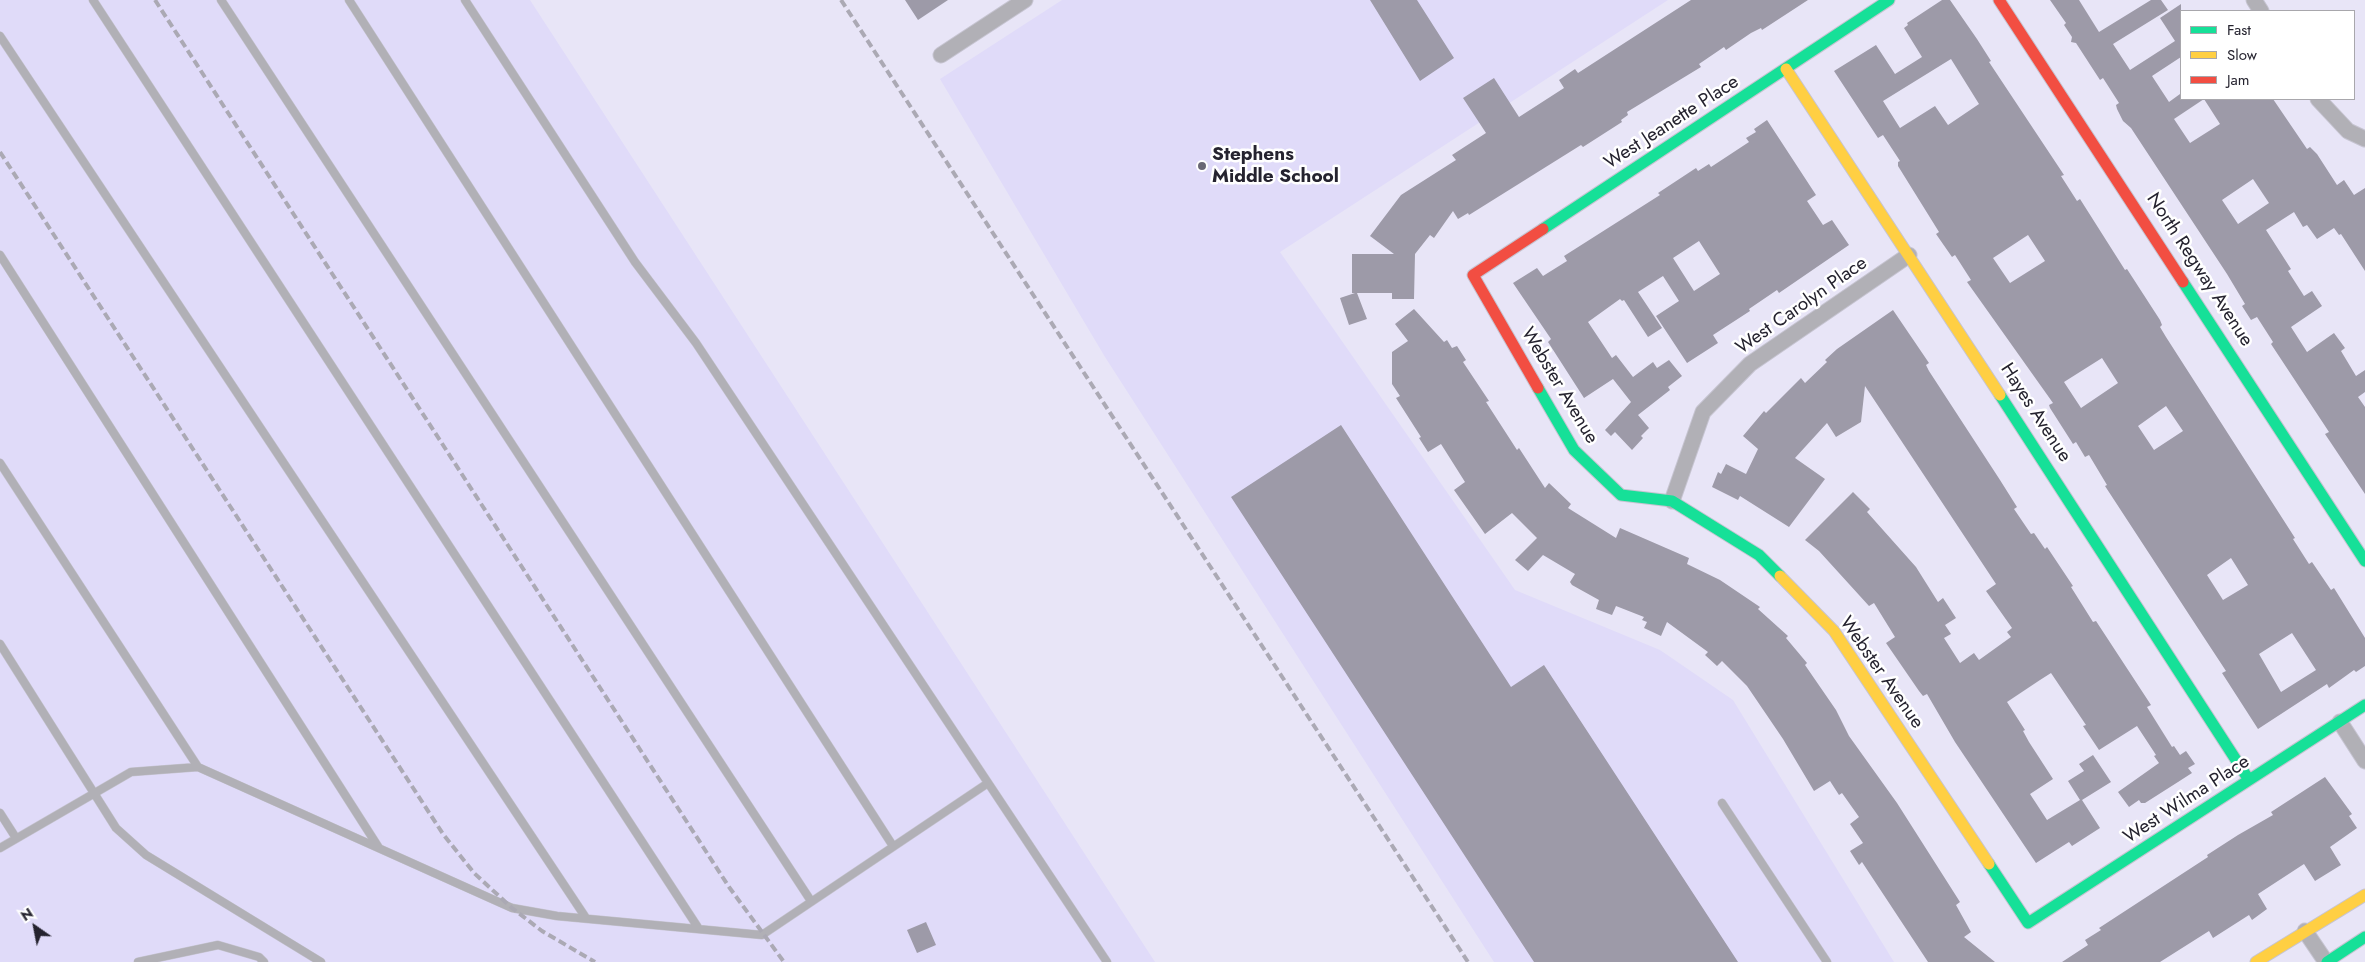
<!DOCTYPE html>
<html>
<head>
<meta charset="utf-8">
<style>
	body { margin:0 }
	#map { position:relative; width:2365px; height:962px; overflow:hidden; background:#e8e5f7; font-family:Jost,sans-serif }
	canvas { display:block }
	.legend { position:absolute; left:2180px; top:10px; width:175px; height:90px; box-sizing:border-box; background:#fff; border:1px solid #a8a7ac; margin:0; padding:6px 9px; list-style:none; font-size:15px; color:#25232f }
	.legend li { display:flex; align-items:center; gap:10px; height:25px }
	.legend b { width:25px; border:1px solid #a8a7ac }
	.north { position:absolute; left:10px; top:902px; width:50px; height:50px; -webkit-text-stroke:4px #fff; paint-order:stroke; rotate:327deg; font-size:14px; font-weight:700; line-height:20px; text-align:center; color:#25232f }
	.north::after { content:''; display:block; margin:auto; width:18px; height:22px; background:#25232f; clip-path:polygon(50% 0,100% 100%,50% 72%,0 100%) }
</style>
</head>
<body>
<div id="map">
<canvas width="2365" height="962"></canvas>
<ul class="legend">
<li><b style="height:6px;background:#16e098"></b>Fast</li>
<li><b style="height:6px;background:#ffcf43"></b>Slow</li>
<li><b style="height:6px;background:#f24e42"></b>Jam</li>
</ul>
<div class="north">N</div>
</div>
<script>
const c = document.querySelector('canvas').getContext('2d');
c.lineJoin = 'round';
function fillPath(path, color) { c.fillStyle = color; c.fill(path, 'evenodd'); }
const poly = rows => new Path2D(rows.map(r => 'M' + r).join(''));
function stroke(path, color, width, dash) { c.strokeStyle = color; c.lineWidth = width; c.lineCap = dash ? 'butt' : 'round'; c.setLineDash(dash || []); c.stroke(path); }
function label(font, color, halo, rows, align = 'center') {
  c.font = font + ' Jost,sans-serif'; c.lineWidth = 5; c.setLineDash([]); c.textBaseline = 'middle'; c.strokeStyle = halo; c.fillStyle = color; for (const [text, x, y, turn = 0] of rows) {
    c.save(); c.translate(x, y); c.rotate((+turn || 0) * Math.PI / 180); c.textAlign = isNaN(turn) ? turn : align; if (halo) c.strokeText(text, 0, 0); c.fillText(text, 0, 0); c.restore();
  }
}
fillPath(poly([
	[0,0,530,0,1155,962,0,962],
	[1062,0,1668,0,1280,252,1515,590,1660,650,1733,700,1894,962,1494,962,1105,357,940,79]
]), '#e0dbf9');
fillPath(poly([
	[905,0,948,0,918,20],
	[1370,0,1417,0,1454,58,1420,81],
	[1691,0,1808,0,1762,30,1761,28,1751,33,1726,50,1724,47,1699,64,1701,67,1627,112,1628,115,1621,120,1622,122,1583,147,1581,145,1469,215,1468,213,1458,219,1453,211,1434,238,1430,235,1415,254,1414,299,1392,299,1392,293,1357,293,1367,319,1349,325,1340,298,1355,293,1352,293,1352,254,1394,254,1370,236,1401,195,1456,160,1452,155,1486,133,1463,98,1494,78,1519,117,1564,88,1559,80,1575,69,1578,73],
	[1942,0,1950,0,1977,39,1991,61,1989,62,2064,175,2061,176,2077,201,2080,199,2125,270,2127,269,2160,320,2162,325,2160,327,2166,337,2295,538,2293,539,2309,564,2312,562,2331,590,2334,588,2365,638,2365,666,2356,672,2354,670,2329,688,2327,684,2258,729,2222,673,2226,671,2203,636,2105,486,2107,485,2089,455,2085,457,2076,442,2073,444,2050,408,2049,405,2053,403,1967,282,1971,280,1955,255,1952,257,1936,234,1939,232,1898,166,1898,162,1900,161,1883,135,1878,138,1834,71,1876,45,1895,74,1922,57,1904,28,1908,25,1907,23],
	[1951,59,1979,104,1948,125,1935,106,1900,128,1883,101],
	[2028,235,2045,261,2010,283,1993,258],
	[2102,358,2118,383,2081,408,2064,382],
	[2166,406,2183,431,2154,450,2138,426],
	[2231,558,2248,585,2223,600,2207,575],
	[2292,633,2316,670,2281,692,2259,654],
	[2050,0,2079,0,2099,32,2151,0,2161,0,2168,10,2113,44,2130,70,2175,41,2160,18,2181,4,2181,57,2152,76,2169,102,2180,94,2181,99,2273,99,2307,149,2310,147,2317,154,2337,185,2344,180,2354,195,2365,188,2365,271,2341,234,2339,235,2334,228,2317,239,2307,225,2303,227,2294,212,2266,230,2291,269,2288,271,2304,296,2312,291,2322,306,2291,327,2307,352,2334,333,2345,348,2341,351,2356,376,2365,370,2365,392,2358,397,2365,407,2365,494,2325,434,2329,432,2271,344,2273,342,2257,317,2251,320,2242,306,2245,304,2227,274,2131,128,2123,121,2117,109,2116,105,2119,103,2103,78,2100,80,2076,43,2071,42,2072,37,2064,25,2066,23],
	[2204,99,2220,124,2190,143,2174,119],
	[2253,179,2269,203,2238,224,2222,200],
	[1767,120,1816,195,1807,201,1823,225,1832,220,1849,245,1779,293,1777,290,1749,309,1750,311,1713,335,1718,343,1687,363,1656,316,1679,301,1663,276,1638,292,1662,328,1648,337,1624,300,1622,301,1620,299,1588,322,1612,358,1616,355,1633,377,1653,362,1657,368,1669,360,1682,376,1668,387,1670,390,1638,415,1649,428,1641,436,1643,438,1632,450,1615,432,1611,436,1605,430,1631,402,1613,379,1584,398,1548,342,1551,339,1513,283,1537,268,1543,276,1567,261,1564,256,1660,195,1658,193,1696,168,1698,171,1709,164,1711,167,1749,142,1746,138,1756,132,1754,129],
	[1699,241,1720,274,1694,291,1673,258],
	[1414,309,1444,342,1447,340,1452,348,1457,346,1466,360,1463,362,1489,401,1486,402,1517,450,1519,448,1545,488,1549,483,1571,504,1568,508,1616,538,1620,528,1689,558,1687,564,1720,580,1760,607,1758,609,1788,636,1786,638,1807,663,1805,665,1836,710,1849,736,1897,803,1960,902,1956,905,1971,932,1964,937,1995,962,1928,962,1862,862,1859,865,1850,851,1863,843,1850,824,1859,817,1842,793,1839,795,1830,781,1814,791,1783,739,1747,686,1722,661,1717,666,1705,655,1708,652,1667,622,1661,636,1644,628,1647,622,1642,620,1644,617,1616,606,1612,615,1596,609,1599,600,1572,585,1570,582,1575,574,1543,555,1528,571,1515,560,1537,538,1512,513,1485,534,1454,490,1465,482,1441,444,1428,452,1419,438,1421,437,1396,398,1400,396,1392,384,1392,352,1408,341,1395,324],
	[1893,310,1929,363,1926,365,1929,371,2000,480,2017,507,2014,509,2031,534,2034,533,2045,549,2047,547,2073,586,2071,587,2093,622,2096,621,2151,705,2147,707,2172,747,2174,746,2180,755,2186,751,2195,764,2188,768,2192,773,2178,782,2145,803,2141,803,2139,800,2129,807,2118,792,2159,763,2154,756,2156,755,2137,726,2099,750,2083,726,2086,725,2051,673,2040,680,2007,702,2025,730,2023,731,2029,742,2053,779,2030,794,2047,820,2080,800,2068,781,2084,771,2079,764,2093,755,2111,782,2082,800,2100,828,2072,846,2069,842,2036,863,1955,742,1927,694,1923,696,1919,691,1886,643,1895,637,1874,603,1869,606,1819,551,1805,540,1853,492,1870,509,1867,512,1916,567,1938,602,1943,598,1956,618,1945,625,1951,634,1944,638,1960,663,1974,653,1979,660,2011,637,2007,632,2012,628,1986,591,1996,584,1865,386,1861,422,1836,437,1827,423,1795,458,1825,479,1789,527,1740,496,1738,500,1712,487,1718,472,1721,474,1726,464,1746,474,1758,449,1743,436,1764,411,1766,413,1801,378,1805,383,1827,362,1825,360,1837,349],
	[1341,425,1511,687,1544,665,1738,962,1534,962,1231,497],
	[2325,777,2352,814,2349,816,2357,828,2330,847,2341,865,2315,881,2304,864,2258,894,2267,909,2252,920,2249,915,2213,938,2209,931,2160,962,2062,962,2088,945,2085,940,2101,930,2099,928,2208,857,2207,855,2238,835,2273,815,2271,812],
	[926,922,936,945,917,953,907,930]
]), '#9d9aa8');
const lane = poly([
	[93,0,699,929],
	[221,0,811,901],
	[349,0,893,846],
	[465,0,635,262,696,343,1107,962],
	[0,36,586,918],
	[0,255,379,848],
	[0,463,198,767],
	[0,644,116,828,146,855,321,962],
	[1722,803,1827,962],
	[0,813,16,838],
	[0,848,131,772,198,767,512,908,557,916,762,935,988,783],
	[138,962,218,945,259,957,264,962]
]);
const street = poly([
	[2254,0,2261,11],
	[941,55,1025,0],
	[2318,99,2348,131,2365,139],
	[1672,501,1703,412,1750,364,1909,255],
	[2340,722,2365,761],
	[2305,931,2326,962]
]);
const fast = poly([
	[1543,229,1889,0],
	[2183,282,2365,561],
	[1538,388,1574,450,1621,495,1672,501,1759,555,1780,576],
	[2000,395,2249,780],
	[1989,864,2028,923,2365,705],
	[2327,962,2365,937]
]);
const slow = poly([
	[1786,69,2000,395],
	[1780,576,1834,631,1989,864],
	[2256,962,2365,895]
]);
const jam = poly([
	[1999,0,2183,282],
	[1538,388,1473,275,1543,229]
]);
stroke(lane, '#c6c4d1', 9);
stroke(street, '#c6c4d1', 17);
stroke(fast, '#c6c4d1', 13);
stroke(slow, '#c6c4d1', 13);
stroke(jam, '#c6c4d1', 13);
stroke(lane, '#b1b0b6', 8);
stroke(street, '#b1b0b6', 15);
stroke(fast, '#16e098', 11);
stroke(slow, '#ffcf43', 11);
stroke(jam, '#f24e42', 11);
stroke(poly([
	[155,0,729,887,784,962],
	[841,0,1468,962],
	[0,152,443,834,474,873,512,908,542,931,595,962]
]), '#aba9b4', 4, [8, 4]);
for (const [x, y, r, color] of [
	[1202,166,5,"#696775"]
]) { const dot = new Path2D(); dot.arc(x, y, r, 0, 2 * Math.PI); c.fillStyle = color; c.fill(dot); stroke(dot, '#fff', 2); }
label('19px', '#25232f', '#fff', [
	["West Jeanette Place",1672,123,-33],
	["North Regway Avenue",2199,270,57],
	["West Carolyn Place",1802,306,-35],
	["Webster Avenue",1559,386,59],
	["Hayes Avenue",2035,413,57],
	["Webster Avenue",1881,673,55],
	["West Wilma Place",2187,800,-33]
]);
label('bold 19px', '#25232f', '#fff', [
	["Stephens",1212,155],
	["Middle School",1212,177]
], 'left');
</script>
</body>
</html>
